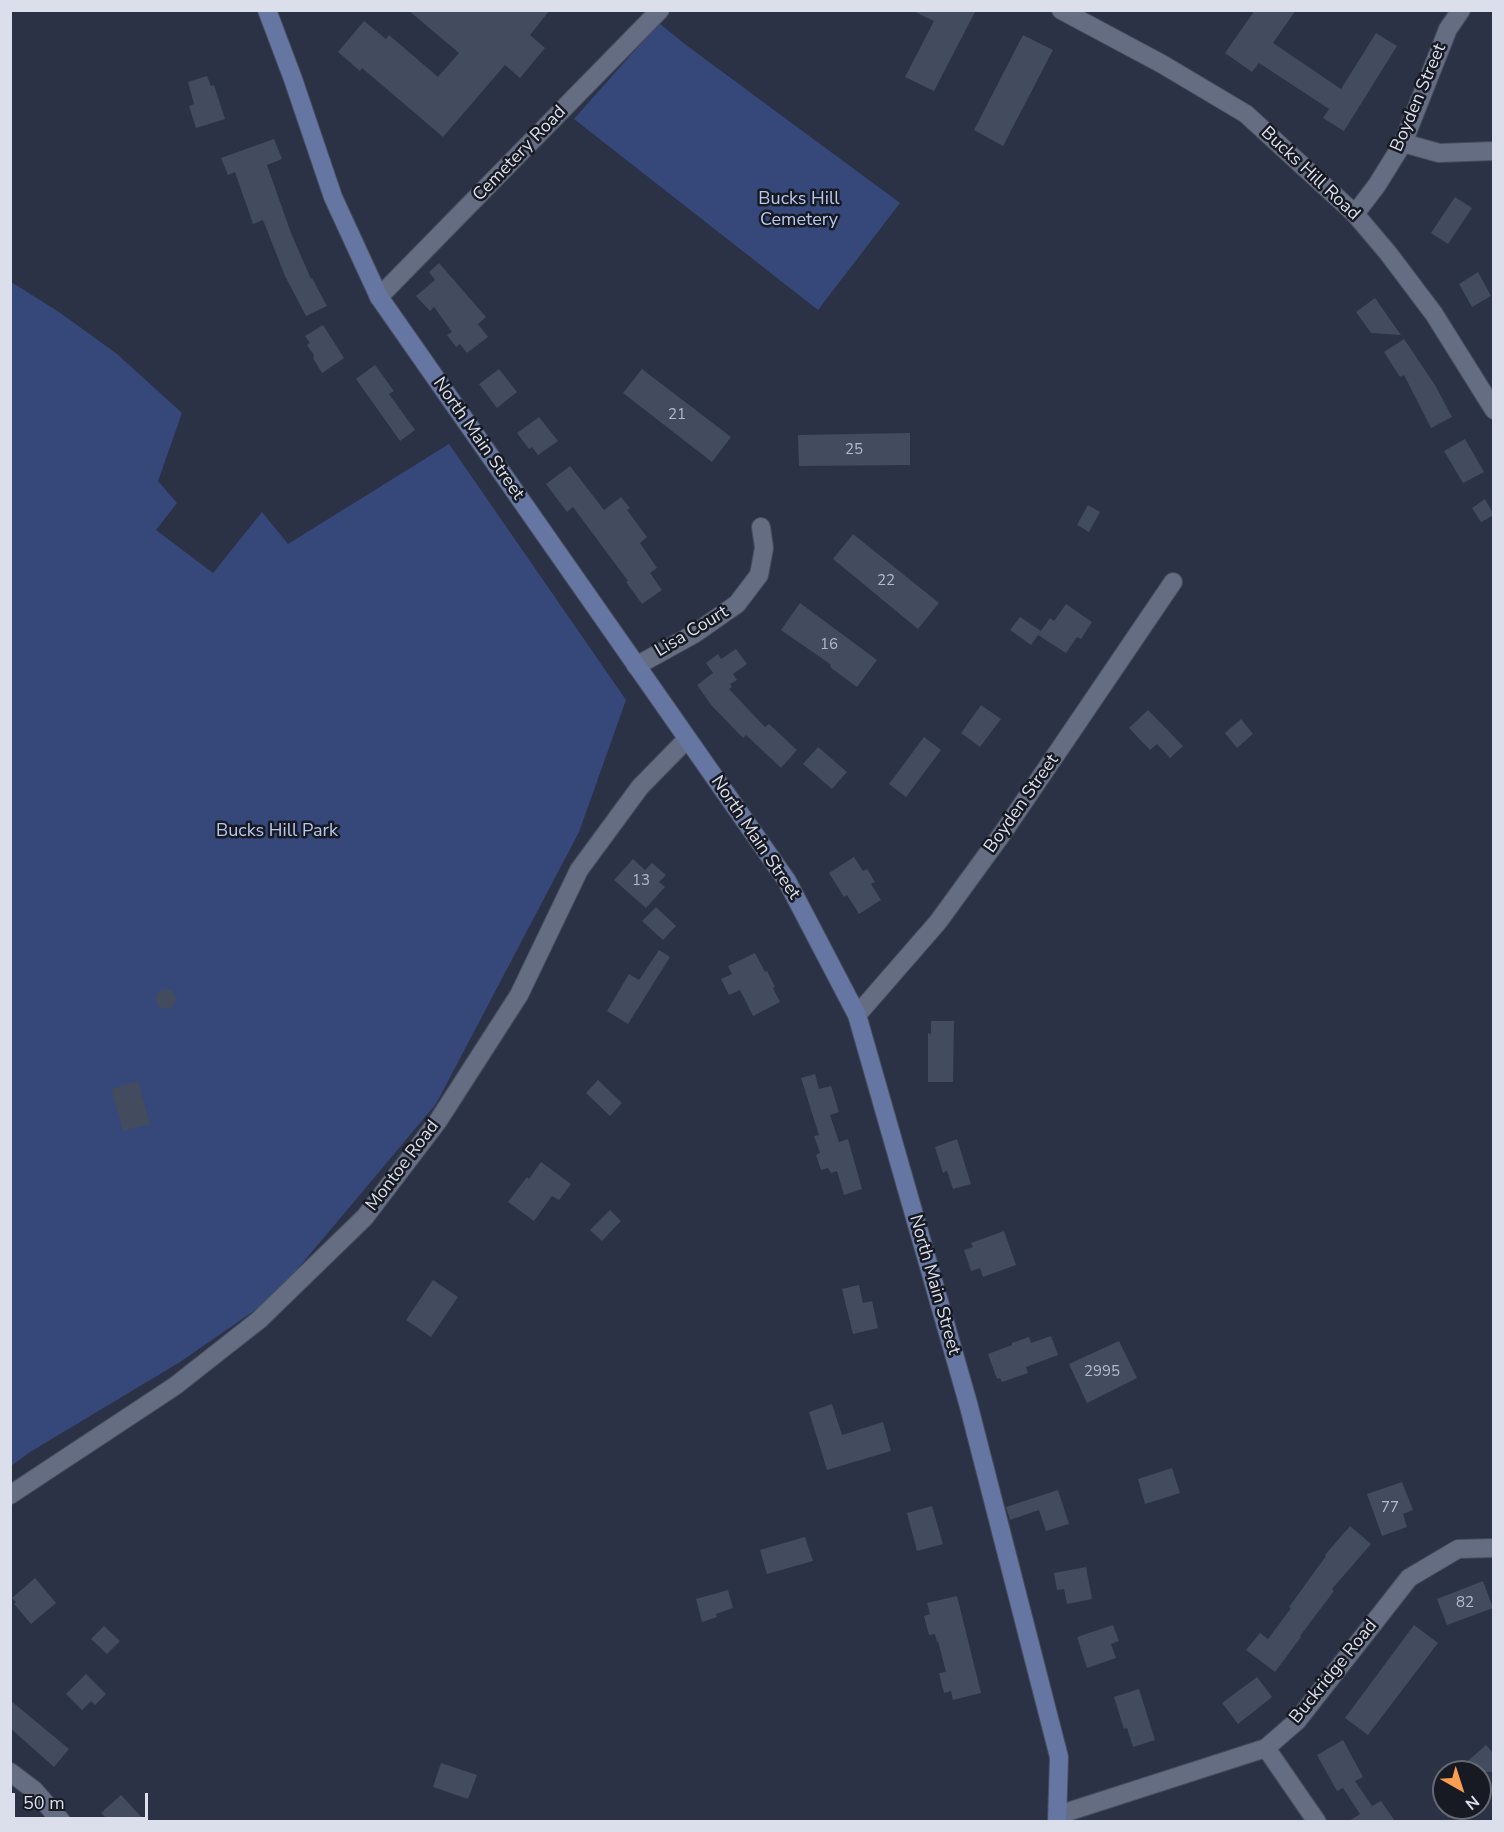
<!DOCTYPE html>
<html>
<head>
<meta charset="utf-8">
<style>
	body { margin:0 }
	#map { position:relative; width:1504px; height:1832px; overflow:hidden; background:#2b3245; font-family:"Nunito Sans",sans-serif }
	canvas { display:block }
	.frame { position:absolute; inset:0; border:12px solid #dadfeb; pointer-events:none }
	.north { position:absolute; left:1432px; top:1760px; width:60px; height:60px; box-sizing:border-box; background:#171a23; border:2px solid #656973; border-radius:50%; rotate:141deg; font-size:16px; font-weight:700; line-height:24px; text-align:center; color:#dadfeb }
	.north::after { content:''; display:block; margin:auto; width:21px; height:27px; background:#fc9e52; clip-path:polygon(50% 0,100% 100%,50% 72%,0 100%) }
	.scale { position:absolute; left:12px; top:1793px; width:136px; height:27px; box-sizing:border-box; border:3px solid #dadfeb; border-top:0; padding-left:8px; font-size:18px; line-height:21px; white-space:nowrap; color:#dadfeb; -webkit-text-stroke:4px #171a23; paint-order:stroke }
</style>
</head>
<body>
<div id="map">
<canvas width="1504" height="1832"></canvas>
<div class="frame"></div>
<div class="north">N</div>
<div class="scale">50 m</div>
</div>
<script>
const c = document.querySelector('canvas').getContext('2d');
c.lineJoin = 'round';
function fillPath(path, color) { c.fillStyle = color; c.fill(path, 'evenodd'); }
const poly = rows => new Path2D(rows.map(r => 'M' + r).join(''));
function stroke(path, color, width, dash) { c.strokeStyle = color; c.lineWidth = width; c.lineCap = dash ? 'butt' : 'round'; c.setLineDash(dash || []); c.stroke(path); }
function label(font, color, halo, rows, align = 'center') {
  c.font = font + ' "Nunito Sans",sans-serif'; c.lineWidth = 5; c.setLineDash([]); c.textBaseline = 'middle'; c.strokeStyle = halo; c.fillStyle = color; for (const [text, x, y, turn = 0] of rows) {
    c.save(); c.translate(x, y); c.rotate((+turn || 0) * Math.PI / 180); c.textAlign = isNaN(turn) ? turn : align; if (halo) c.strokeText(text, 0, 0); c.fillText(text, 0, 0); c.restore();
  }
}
fillPath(poly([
	[659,23,686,45,900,203,818,310,574,119],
	[11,282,59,312,117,354,182,413,158,481,177,503,156,530,213,573,262,512,288,544,449,444,626,700,579,832,436,1104,274,1297,180,1362,30,1452,11,1466]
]), '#36487a');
fillPath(poly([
	[408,10,550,10,530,35,545,48,520,78,505,65,443,137,362,68,360,71,338,52,364,21,386,39,389,35,438,77,459,53],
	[911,10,976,10,934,91,905,77,934,21],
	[1255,10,1296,10,1273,43,1341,89,1376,33,1397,46,1344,131,1323,118,1329,109,1259,63,1252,72,1225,53],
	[1023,35,1053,50,1003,146,974,130],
	[207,76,211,86,214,85,225,119,196,128,189,106,194,104,188,82],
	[274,139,282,159,267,165,291,233,311,279,312,278,327,306,306,316,285,276,263,220,253,224,235,172,228,175,221,158],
	[1455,197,1472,208,1448,244,1431,233],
	[439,263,486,317,478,324,488,337,467,353,460,344,456,347,447,335,452,332,434,307,430,311,416,296,435,280,429,272],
	[1478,272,1491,296,1472,307,1459,284],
	[1375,298,1401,335,1371,333,1356,312],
	[323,325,344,358,322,373,313,358,314,355,307,345,310,343,305,336],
	[1404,339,1435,385,1452,417,1431,428,1404,375,1400,377,1384,352],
	[375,365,394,391,389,394,415,430,400,441,356,379],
	[499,369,517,392,497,408,479,384],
	[642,369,731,437,712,462,623,393],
	[539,417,558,441,538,455,532,447,529,449,517,433],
	[910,433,910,465,799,466,798,435],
	[1465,439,1484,472,1463,483,1444,451],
	[570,466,604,510,621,497,630,508,627,510,647,537,640,543,657,568,650,573,662,590,642,604,626,582,628,581,573,507,567,512,546,484],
	[1485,499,1494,515,1481,522,1472,508],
	[1088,505,1100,512,1089,532,1077,525],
	[853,534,939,603,918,629,833,559],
	[800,603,877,660,857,687,831,668,830,664,781,630],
	[1066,604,1092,622,1081,639,1077,637,1066,653,1038,635,1050,618,1054,621],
	[1020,617,1041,631,1031,645,1010,630],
	[736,649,747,664,733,674,737,680,730,684,732,687,729,689,765,727,769,724,797,750,781,768,746,735,743,738,712,706,697,685,713,673,706,663,718,654,721,659],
	[981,705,1001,719,980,747,961,733],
	[1148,710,1183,746,1170,758,1157,744,1150,750,1129,728],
	[1241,719,1253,734,1237,748,1225,733],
	[924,737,941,750,906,797,889,784],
	[818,747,847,772,832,789,803,764],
	[854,857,863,871,867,869,875,882,871,884,881,900,859,914,847,895,844,897,829,873],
	[633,859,645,870,652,863,666,875,659,882,665,887,646,908,614,880],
	[656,907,676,926,663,940,642,921],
	[659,950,670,957,628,1024,607,1011,629,974,639,980],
	[755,953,765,972,767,971,775,987,773,988,780,1002,753,1016,740,990,729,995,721,979,732,974,728,966],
	'156 999a10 10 0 1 1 20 0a10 10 0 1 1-20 0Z',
	[931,1021,954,1021,953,1082,928,1082,928,1033,931,1034],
	[815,1074,819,1089,831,1086,839,1112,830,1115,839,1142,848,1139,862,1189,844,1195,837,1171,831,1173,828,1168,821,1170,816,1155,820,1153,814,1136,819,1135,801,1078],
	[598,1080,622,1103,610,1116,586,1093],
	[138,1081,150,1124,123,1131,111,1089],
	[957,1139,971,1184,953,1189,947,1171,943,1173,935,1147],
	[541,1162,571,1184,559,1200,552,1196,534,1221,508,1202,527,1177,529,1179],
	[610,1210,621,1221,602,1241,590,1230],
	[1004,1231,1016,1265,983,1277,980,1268,971,1271,964,1250,973,1247,971,1243],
	[433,1280,458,1297,431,1337,406,1320],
	[859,1285,863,1303,872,1301,878,1328,853,1334,842,1289],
	[1051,1336,1058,1355,1026,1367,1028,1373,1002,1382,1000,1378,997,1379,988,1354,1012,1345,1012,1343,1029,1337,1031,1343],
	[1119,1341,1137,1378,1087,1403,1069,1364],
	[832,1404,842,1435,883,1422,891,1451,827,1470,809,1412],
	[1172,1468,1180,1493,1145,1504,1138,1479],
	[1402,1482,1413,1510,1403,1514,1407,1527,1382,1536,1367,1494],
	[1058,1490,1069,1524,1046,1531,1039,1510,1010,1520,1006,1507],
	[932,1506,943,1544,917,1551,907,1513],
	[1350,1526,1371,1544,1332,1589,1334,1591,1300,1636,1301,1637,1275,1672,1246,1650,1260,1633,1268,1639,1291,1608,1289,1607,1326,1556,1325,1555],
	[805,1537,813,1561,767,1574,760,1550],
	[1086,1567,1092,1599,1067,1604,1064,1589,1057,1590,1054,1573],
	[35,1578,56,1603,31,1624,14,1604,16,1602,12,1598],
	[1483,1581,1493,1608,1447,1625,1437,1599],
	[728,1590,733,1608,716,1614,717,1617,702,1622,696,1599],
	[957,1596,981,1693,953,1700,951,1691,944,1693,939,1673,946,1672,938,1641,937,1642,935,1634,929,1635,924,1616,930,1614,927,1603],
	[1113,1625,1119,1641,1111,1644,1116,1658,1087,1668,1077,1637],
	[1414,1625,1438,1643,1368,1735,1345,1718],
	[104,1626,120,1641,107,1654,91,1639],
	[86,1674,106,1694,95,1705,91,1701,82,1710,66,1694],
	[1257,1677,1272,1697,1238,1724,1222,1703],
	[1139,1689,1155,1740,1133,1747,1127,1728,1124,1729,1114,1697],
	[10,1700,69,1749,54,1767,10,1728],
	[1343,1740,1363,1777,1355,1781,1372,1806,1381,1801,1395,1821,1349,1821,1360,1814,1343,1788,1337,1791,1317,1755],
	[1486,1745,1494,1754,1494,1772,1455,1772],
	[441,1763,477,1775,468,1799,433,1787],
	[121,1795,145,1821,109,1821,101,1813]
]), '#434b5f');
const minor = poly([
	[1403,143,1439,153,1494,151],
	[1355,214,1388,253,1434,314,1494,410],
	[379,297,660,10],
	[636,666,694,634,737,604,759,575,764,548,761,527],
	[857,1015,938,922,1002,834,1173,582],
	[1266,1748,1317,1822],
	[10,1772,34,1790,62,1822],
	[1058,1815,1266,1748,1297,1721,1409,1578,1458,1549,1494,1548]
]);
const tertiary = poly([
	[1061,10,1162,64,1246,114,1355,214,1377,185,1403,143,1448,29,1461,10],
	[10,1495,175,1386,259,1320,365,1217,438,1121,519,995,579,870,640,787,687,739]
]);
const secondary = poly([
	[267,10,293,79,333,197,379,297,787,881,857,1015,968,1403,1059,1757,1057,1822]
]);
stroke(minor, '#474d5d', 20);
stroke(tertiary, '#474d5d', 20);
stroke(secondary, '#474d5d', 20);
stroke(minor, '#646d82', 18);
stroke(tertiary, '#646d82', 18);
stroke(secondary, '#6576a2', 18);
label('15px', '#b4bac8', null, [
	["21",677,415],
	["25",854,450],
	["22",886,581],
	["16",829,645],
	["13",641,881],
	["2995",1102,1372],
	["77",1390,1508],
	["82",1465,1603]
]);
label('18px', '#dadfeb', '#171a23', [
	["Boyden Street",1419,98,-67],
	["Cemetery Road",520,154,-46],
	["Bucks Hill Road",1310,174,43],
	["North Main Street",478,439,55],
	["Lisa Court",692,632,-31],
	["Boyden Street",1022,804,-55],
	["North Main Street",755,838,56],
	["Montoe Road",403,1166,-53],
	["North Main Street",934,1285,74],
	["Buckridge Road",1334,1672,-51]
]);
label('18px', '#b8c9ef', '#171a23', [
	["Bucks Hill",799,200],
	["Cemetery",799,221],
	["Bucks Hill Park",277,832]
]);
</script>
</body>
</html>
